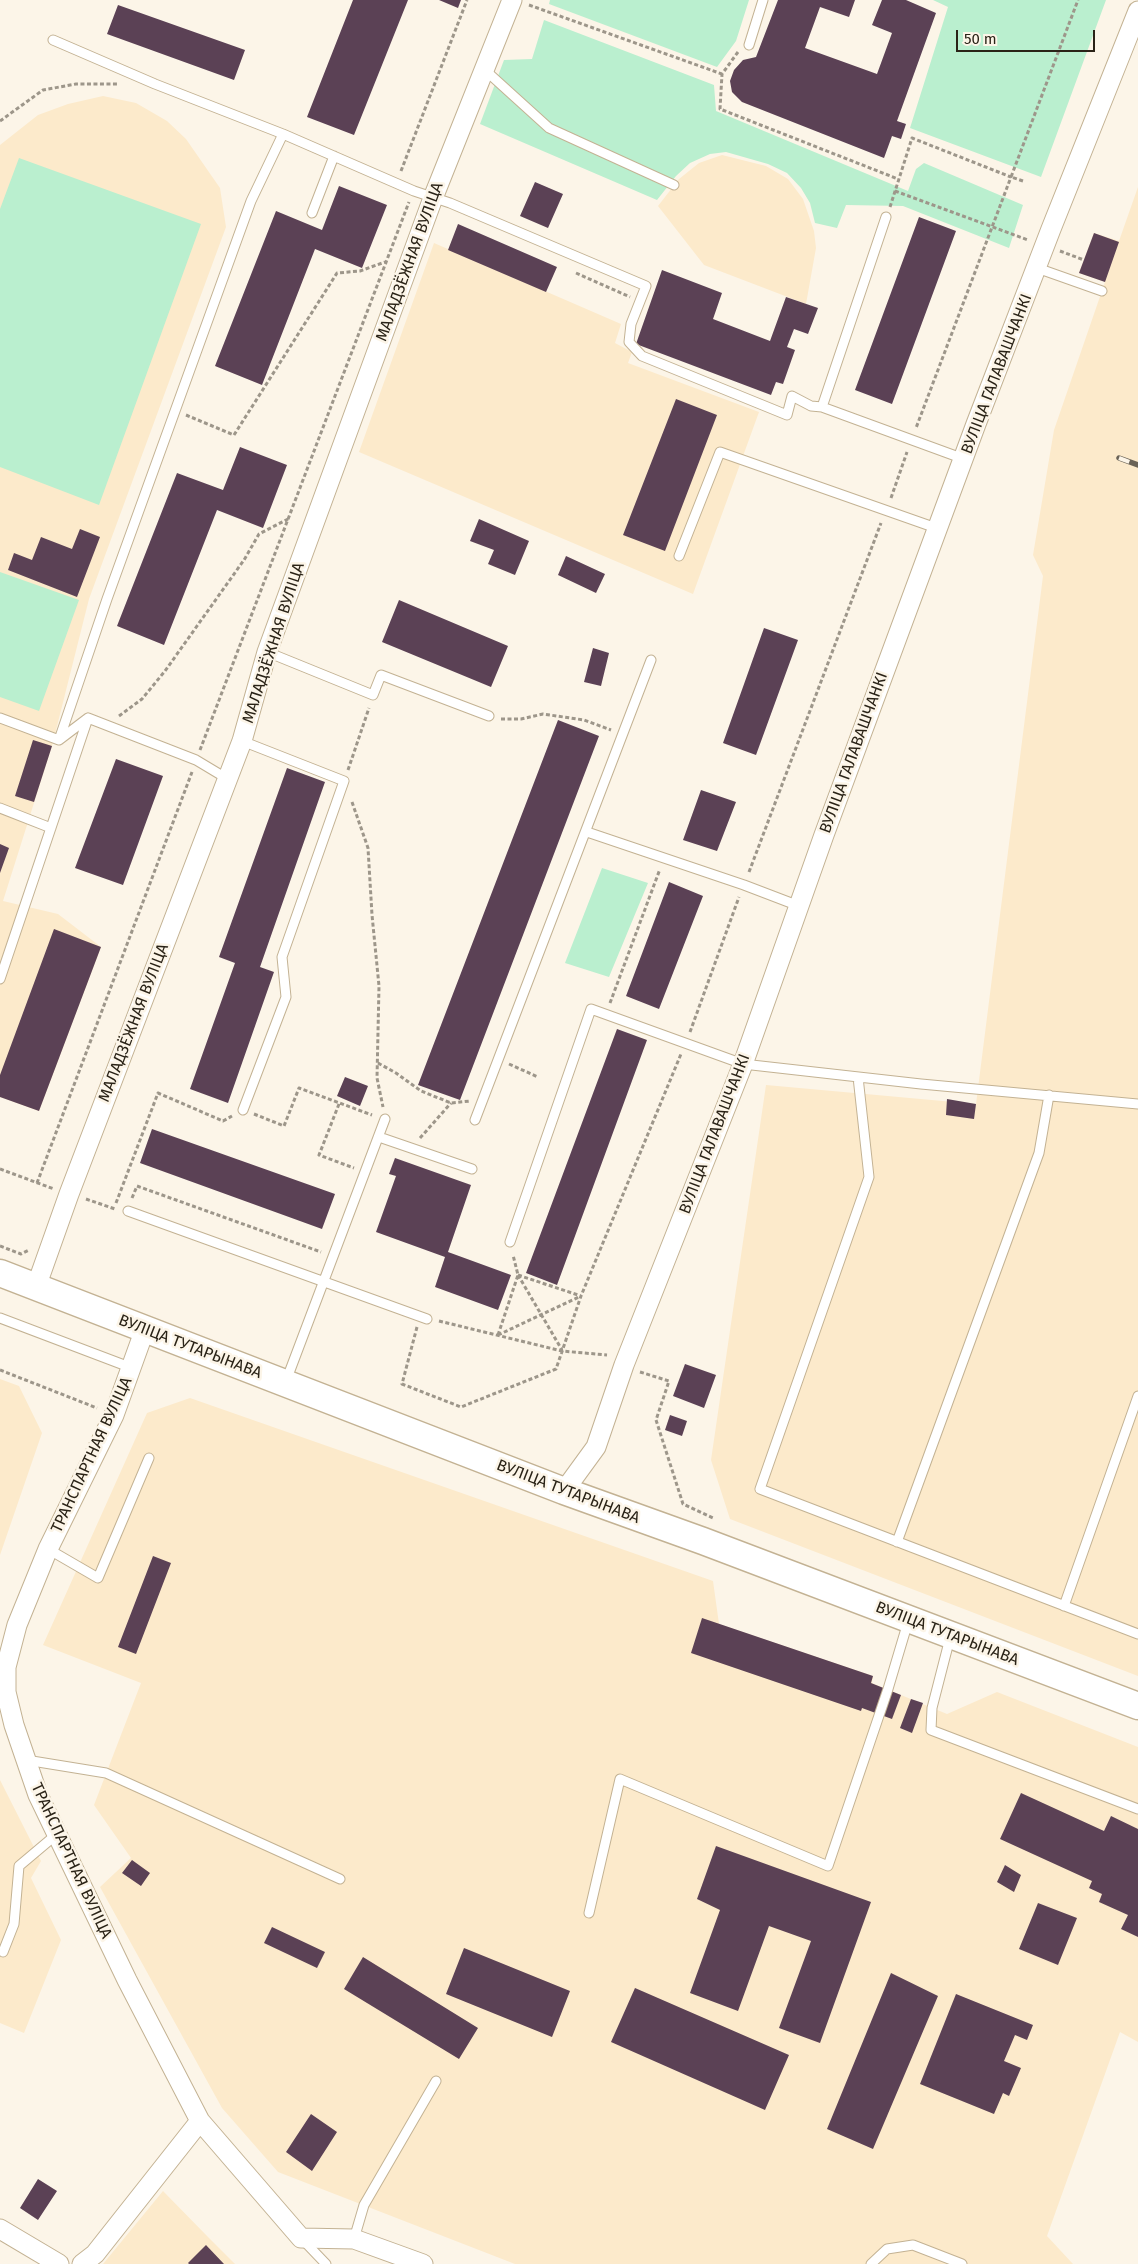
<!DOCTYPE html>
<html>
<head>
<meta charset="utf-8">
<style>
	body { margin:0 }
	#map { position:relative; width:1138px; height:2264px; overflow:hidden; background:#fcf5e8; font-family:"Fira Sans",sans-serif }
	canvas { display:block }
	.scale { position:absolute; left:956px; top:30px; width:139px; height:22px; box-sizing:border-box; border:2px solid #2a2317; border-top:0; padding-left:6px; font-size:15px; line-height:18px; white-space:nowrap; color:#2a2317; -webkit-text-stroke:4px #fcf5e8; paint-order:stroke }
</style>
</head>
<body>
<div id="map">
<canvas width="1138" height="2264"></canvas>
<div class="scale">50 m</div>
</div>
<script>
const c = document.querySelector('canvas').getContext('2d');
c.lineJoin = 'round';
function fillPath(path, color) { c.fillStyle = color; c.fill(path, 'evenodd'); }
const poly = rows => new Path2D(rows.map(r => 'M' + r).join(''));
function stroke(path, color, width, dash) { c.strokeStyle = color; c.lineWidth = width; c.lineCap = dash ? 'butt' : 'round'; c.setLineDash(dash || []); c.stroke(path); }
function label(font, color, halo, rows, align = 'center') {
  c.font = font + ' "Fira Sans",sans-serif'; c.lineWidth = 5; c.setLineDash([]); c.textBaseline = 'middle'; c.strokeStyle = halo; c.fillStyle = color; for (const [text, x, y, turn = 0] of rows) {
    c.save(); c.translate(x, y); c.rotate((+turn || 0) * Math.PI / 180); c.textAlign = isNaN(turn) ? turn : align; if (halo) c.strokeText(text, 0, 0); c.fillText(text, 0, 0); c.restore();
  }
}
fillPath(poly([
	[103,96,136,103,167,121,186,139,220,188,226,227,89,599,52,746,3,901,58,914,101,947,39,1111,0,1097,0,145,38,115,68,104],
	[722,155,766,166,788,179,803,199,814,231,816,248,806,304,704,265,658,206,679,179,699,163],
	[1138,187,1138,1676,730,1519,711,1460,766,1085,976,1104,1043,576,1033,555,1054,430,1105,282,1079,273,1094,233,1119,241],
	[434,243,621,324,615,343,632,352,628,363,759,412,693,594,359,452],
	[0,1379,19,1386,42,1433,0,1555],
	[190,1398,713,1581,719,1624,873,1676,872,1683,947,1714,997,1692,1138,1747,1138,2042,1120,2032,1047,2236,1073,2264,515,2264,278,2172,222,2108,100,1887,131,1858,94,1805,141,1683,43,1645,147,1413],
	[0,1780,41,1861,31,1878,61,1940,24,2033,0,2023],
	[163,2191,208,2237,235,2264,103,2264]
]), '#fceacb');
fillPath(poly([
	[550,0,749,0,736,41,717,67,549,4],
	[933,0,1106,0,1041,177,910,128,948,7],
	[544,20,714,85,716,111,908,191,916,169,924,163,1023,205,1009,248,903,206,846,205,837,228,815,223,810,203,801,188,787,173,768,164,726,152,710,154,690,163,676,176,657,200,480,124,504,60,532,59],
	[19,158,201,224,99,505,0,467,0,209],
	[0,572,79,600,39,711,0,697],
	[602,868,648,883,609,977,565,963]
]), '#baefcf');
fillPath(poly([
	[353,0,408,0,354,135,307,117],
	[439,0,461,0,458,8],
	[778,0,855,0,849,17,820,7,805,48,877,74,892,33,872,25,882,0,906,0,936,13,897,121,906,124,901,139,892,136,884,158,742,102,732,92,730,81,734,70,743,60,756,57],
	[118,5,245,50,234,80,107,34],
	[535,182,563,194,548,228,520,216],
	[339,186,387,205,362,268,315,249,262,385,215,366,276,211,322,230],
	[919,217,956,231,892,404,855,390],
	[458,224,557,267,546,292,448,250],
	[1094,233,1119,242,1105,282,1079,273],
	[662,270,722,293,713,319,770,341,786,297,818,308,808,334,794,329,787,347,795,350,783,384,776,382,771,395,636,344],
	[676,399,717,415,665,551,623,535],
	[240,447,287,465,263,528,217,510,164,645,117,626,177,473,223,490],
	[479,519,529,541,515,575,488,564,494,550,470,541],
	[80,529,100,537,77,597,8,570,14,553,32,560,41,537,72,549],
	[566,556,605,574,596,593,558,575],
	[399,600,508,646,491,687,382,642],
	[764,628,798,640,756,755,723,743],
	[593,648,609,653,601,686,584,682],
	[558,720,599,736,460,1100,418,1085],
	[33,740,52,746,34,802,15,796],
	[116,759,163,776,123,885,75,868],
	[287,768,325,782,260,967,274,972,228,1103,190,1089,235,963,219,957],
	[701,790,736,802,717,851,683,840],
	[0,844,9,848,0,873],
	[669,882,703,896,659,1009,626,996],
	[54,929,101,947,39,1111,0,1097,0,1075],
	[617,1029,647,1040,557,1285,526,1273],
	[345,1077,368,1086,360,1106,337,1096],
	[947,1099,976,1104,974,1119,946,1115],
	[152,1129,335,1194,322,1229,140,1163],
	[395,1158,471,1185,448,1252,511,1275,498,1310,435,1287,445,1257,376,1232,396,1176,389,1174],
	[685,1364,716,1375,704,1408,673,1396],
	[670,1415,687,1421,682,1436,665,1430],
	[153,1556,171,1563,136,1654,118,1647],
	[702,1618,873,1676,871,1683,901,1695,892,1719,862,1708,861,1711,691,1653],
	[911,1699,923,1703,912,1733,900,1728],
	[1021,1793,1104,1831,1111,1816,1138,1829,1138,1937,1121,1929,1128,1915,1099,1902,1102,1894,1089,1888,1092,1881,1000,1839],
	[716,1846,871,1902,820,2043,779,2028,811,1941,769,1926,738,2011,690,1993,720,1910,697,1899],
	[132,1860,150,1873,141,1886,122,1873],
	[1005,1865,1021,1875,1014,1892,997,1882],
	[1038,1903,1077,1918,1058,1965,1019,1949],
	[272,1927,325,1952,317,1968,264,1943],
	[464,1948,570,1991,552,2037,446,1994],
	[363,1957,478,2028,459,2059,344,1989],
	[891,1973,938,1996,873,2149,827,2129],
	[635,1988,789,2055,765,2110,611,2042],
	[956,1994,1033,2025,1027,2040,1015,2035,1004,2061,1021,2068,1009,2096,1003,2093,994,2114,920,2084],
	[311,2114,337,2132,312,2171,286,2152],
	[38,2179,57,2191,38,2220,20,2208],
	[206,2245,224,2264,189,2264,188,2263]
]), '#5b4155');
const lane = poly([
	[53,40,155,84,283,134,414,191,450,203,646,286,631,324,629,342,642,356,787,415,792,396,811,406,822,407,964,459],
	[749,45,763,0],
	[485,70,549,128,674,185],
	[312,213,334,156],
	[1037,268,1102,291],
	[822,407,886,217],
	[679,556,720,452,939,529],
	[267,652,373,695,381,675,489,716],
	[0,718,59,740],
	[59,740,107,599,251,201,283,134],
	[59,740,88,718,196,760,226,778],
	[242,741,344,781,282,957,286,997,243,1110],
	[0,808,51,828],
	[587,832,744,885,799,906],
	[0,979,88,718],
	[858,1077,869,1177,760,1489,1138,1634],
	[475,1120,651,660],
	[379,1137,472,1169],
	[128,1211,427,1319],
	[510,1242,591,1009,743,1064,921,1084,1138,1104],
	[0,1318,132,1368],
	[286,1381,385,1119],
	[897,1542,1039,1153,1049,1095],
	[48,1549,98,1578,149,1458],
	[1064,1606,1138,1396],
	[950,1638,932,1708,931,1730,1138,1809],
	[26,1760,106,1773,340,1879],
	[589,1913,620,1779,828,1866,888,1689,908,1622],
	[3,1952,14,1924,19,1866,57,1834],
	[354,2239,364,2205,436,2081],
	[303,2240,326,2264],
	[871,2264,887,2249,913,2245,962,2264]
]);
const street = poly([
	[36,1287,69,1194,242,741,267,652,433,198,512,0],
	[145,1329,114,1415,48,1549,17,1625,6,1667,6,1692,14,1725,38,1795,127,1980,200,2121,301,2238,354,2239,423,2264],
	[564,1491,596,1447,624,1365,743,1064,824,835,976,424,1051,229,1138,11],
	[0,2229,59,2264],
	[82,2264,95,2254,200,2121]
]);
const secondary = poly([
	[0,1273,564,1491,703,1541,1138,1706]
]);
stroke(lane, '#c3b293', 11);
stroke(street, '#c3b293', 21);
stroke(secondary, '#c3b293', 29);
stroke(poly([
	[529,5,722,74],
	[738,52,722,74,720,109,898,179],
	[0,121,43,90,76,84,119,84],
	[401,171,467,0],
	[1023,181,1011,177,1078,0],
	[895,191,1028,240],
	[890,207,912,138,1011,177,916,428],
	[1060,251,1084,260],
	[576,273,630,297],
	[186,415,234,435,337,273,360,271,385,262],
	[891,498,907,452],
	[119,716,142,699,165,671,244,560,259,534,288,519],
	[501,719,521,719,543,714,584,720,611,730],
	[200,750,409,202],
	[348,770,369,708],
	[352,802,368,848,372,915,379,986,377,1078,383,1107],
	[749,872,881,523],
	[610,1003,660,869],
	[690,1032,739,897],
	[378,1063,396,1073,421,1091,451,1103,470,1101],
	[509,1064,538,1077],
	[339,1104,319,1155,354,1168],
	[254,1114,284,1126,299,1088,372,1115],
	[420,1138,451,1103],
	[0,1169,54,1189],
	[37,1183,192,772],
	[132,1198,137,1186,321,1252],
	[86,1199,115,1209],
	[116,1203,158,1093,223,1121,232,1116],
	[0,1246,21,1254,29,1250],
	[518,1275,562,1350],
	[518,1275,581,1296],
	[439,1321,562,1351,607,1355],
	[417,1327,402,1384,461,1407,556,1369,581,1296,681,1054],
	[498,1335,518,1275,513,1255],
	[498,1335,581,1296],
	[0,1370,97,1408],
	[640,1372,669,1381,656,1420,683,1504,713,1518]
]), '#9d968a', 3, [4, 2.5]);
stroke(lane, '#fff', 9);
stroke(street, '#fff', 19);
stroke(secondary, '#fff', 26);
const rail = poly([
	[1119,458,1138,465]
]);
stroke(rail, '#6a6357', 5.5);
stroke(rail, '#fcf5e8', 4, [11]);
label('16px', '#2a2317', '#fcf5e8', [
	["МАЛАДЗЁЖНАЯ ВУЛІЦА",410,262,-70],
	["ВУЛІЦА ГАЛАВАШЧАНКІ",997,374,-69],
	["МАЛАДЗЁЖНАЯ ВУЛІЦА",274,643,-72],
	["ВУЛІЦА ГАЛАВАШЧАНКІ",854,753,-70],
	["МАЛАДЗЁЖНАЯ ВУЛІЦА",134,1023,-69],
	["ВУЛІЦА ГАЛАВАШЧАНКІ",715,1134,-69],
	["ВУЛІЦА ТУТАРЫНАВА",190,1347,21],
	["ТРАНСПАРТНАЯ ВУЛІЦА",92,1455,-65],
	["ВУЛІЦА ТУТАРЫНАВА",568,1492,21],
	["ВУЛІЦА ТУТАРЫНАВА",947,1634,21],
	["ТРАНСПАРТНАЯ ВУЛІЦА",71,1861,65]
]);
</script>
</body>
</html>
